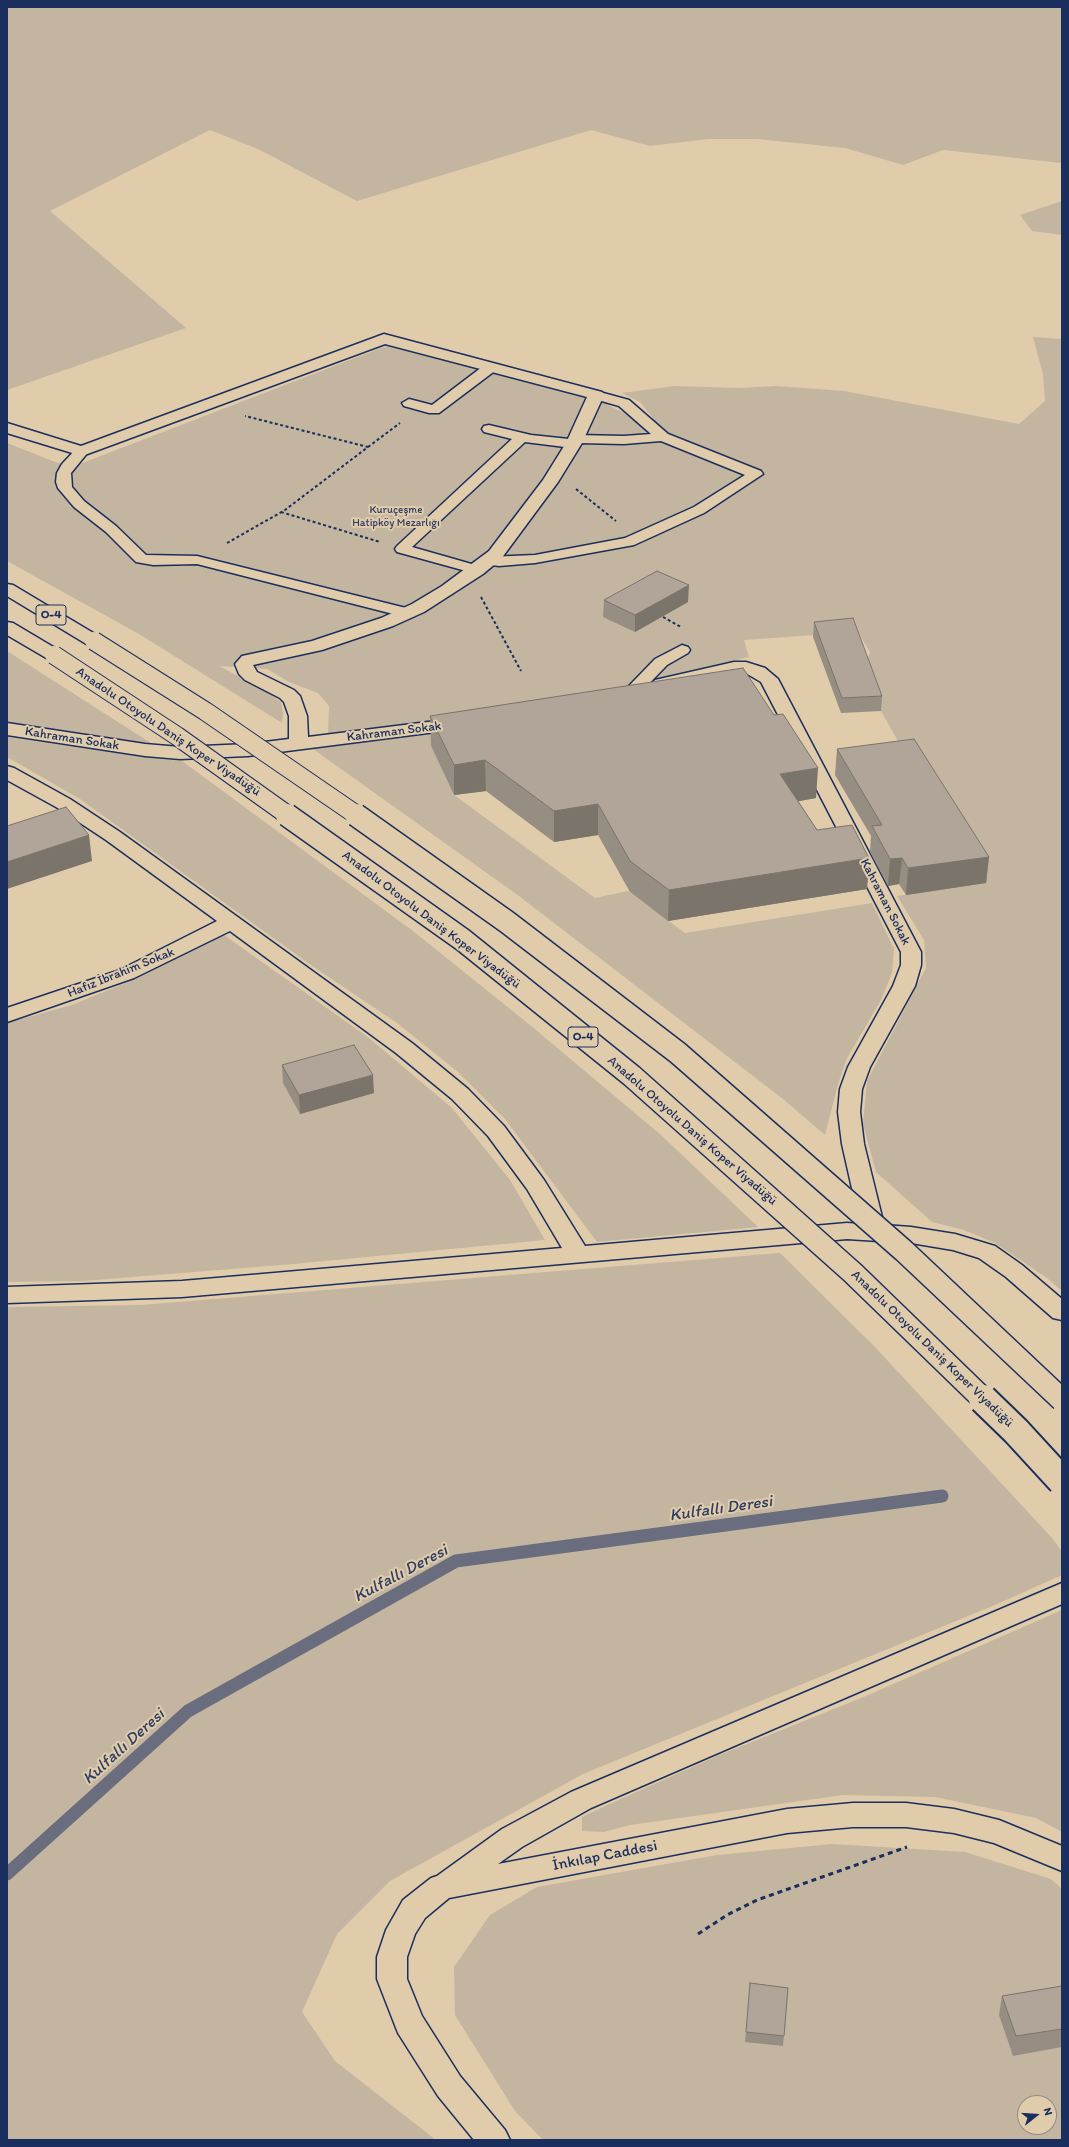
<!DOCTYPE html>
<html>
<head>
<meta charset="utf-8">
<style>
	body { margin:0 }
	#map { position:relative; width:1069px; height:2147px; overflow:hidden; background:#e0ccab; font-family:Itim,sans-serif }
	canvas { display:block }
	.frame { position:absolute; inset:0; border:8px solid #1b2f5e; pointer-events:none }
	.north { position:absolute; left:1017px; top:2095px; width:40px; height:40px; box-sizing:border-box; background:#e0ccab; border:1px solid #918d8c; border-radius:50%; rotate:73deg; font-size:11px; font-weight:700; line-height:16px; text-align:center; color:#1b2f5e }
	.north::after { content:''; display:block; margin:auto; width:14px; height:18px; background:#1b2f5e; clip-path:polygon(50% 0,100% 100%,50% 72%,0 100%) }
</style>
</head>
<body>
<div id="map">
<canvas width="1069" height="2147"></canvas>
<div class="frame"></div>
<div class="north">N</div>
</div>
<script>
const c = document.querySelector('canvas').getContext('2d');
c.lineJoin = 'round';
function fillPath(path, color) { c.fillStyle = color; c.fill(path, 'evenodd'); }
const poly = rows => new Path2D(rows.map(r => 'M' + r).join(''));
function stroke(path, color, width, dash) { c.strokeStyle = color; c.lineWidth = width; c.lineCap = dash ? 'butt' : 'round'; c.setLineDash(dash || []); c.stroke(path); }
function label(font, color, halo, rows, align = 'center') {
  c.font = font + ' Itim,sans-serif'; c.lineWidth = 4; c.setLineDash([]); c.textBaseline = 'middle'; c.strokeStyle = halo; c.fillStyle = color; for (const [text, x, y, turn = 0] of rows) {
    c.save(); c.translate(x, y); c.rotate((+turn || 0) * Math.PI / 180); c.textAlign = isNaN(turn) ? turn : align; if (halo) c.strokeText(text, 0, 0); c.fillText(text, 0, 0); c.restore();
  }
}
fillPath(poly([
	[7,7,1062,7,1062,163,943,150,903,165,845,148,757,139,708,139,650,146,591,130,357,201,258,149,210,130,50,211,186,328,7,390],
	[1062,201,1062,235,1032,231,1020,215],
	[1033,337,1062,339,1062,1291,1047,1278,995,1243,964,1230,932,1222,876,1172,863,1124,867,1081,926,968,924,940,897,896,985,883,911,764,881,711,865,667,870,652,858,632,744,640,749,657,614,691,426,723,328,734,329,706,318,693,289,682,267,669,219,666,266,691,281,702,283,713,282,723,139,634,7,561,7,443,58,463,80,464,386,346,604,403,666,434,640,402,622,393,675,386,739,388,776,386,844,391,1019,424,1045,401,1043,374],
	[7,651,154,745,7,724],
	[491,726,431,746,454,795,595,898,628,891,685,933,872,903,894,949,892,973,881,1000,847,1058,838,1084,825,1135,783,1099,519,896,313,749],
	[7,737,150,758,182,761,413,931,530,1025,661,1135,758,1227,597,1242,505,1119,458,1072,397,1023,308,963,80,799,7,757],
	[224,935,369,1038,452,1108,510,1180,545,1240,293,1264,83,1281,7,1282,7,1023,72,1005,133,980],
	[780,1253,875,1347,1052,1538,1062,1552,1062,1575,995,1605,583,1774,390,1881,337,1934,302,2012,335,2061,436,2140,7,2140,7,1307,141,1305],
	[1062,1610,1062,1832,1036,1818,935,1797,843,1795,630,1825,604,1832,582,1831,582,1817,605,1806,717,1756,866,1696],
	[832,1844,965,1852,1051,1879,1062,1889,1062,2140,543,2140,515,2111,455,2015,454,1967,490,1915,537,1887,717,1855],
	[1025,2103,1049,2103,1049,2127,1025,2127]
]), '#c3b5a0');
stroke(poly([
	[7,1874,188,1711,456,1561,942,1496]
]), '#696d7d', 13);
const service = poly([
	[491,363,498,367,496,370,439,413,429,413,404,406,402,403,409,399,432,405,486,364,491,363],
	[596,391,629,400,668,434,761,471,763,474,704,513,634,545,535,563,499,566,483,564,481,561,483,558,488,557,535,555,625,538,694,507,745,475,661,441,624,444,579,443,578,447,573,448,525,442,412,547,482,567,484,570,482,573,477,574,397,552,395,549,397,546,512,439,484,432,482,429,484,426,489,425,531,435,569,439,571,436,576,435,624,436,651,434,619,406,591,398,589,395,591,392,596,391],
	[82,447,89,451,71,473,72,487,84,501,116,526,146,555,197,556,414,610,417,613,414,616,409,618,197,564,153,565,136,562,106,532,74,507,58,488,56,482,57,473,62,464,77,448,82,447],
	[682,645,688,647,690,650,688,653,667,665,639,694,627,694,625,691,627,688,655,659,682,645]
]);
const minor = poly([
	[384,334,602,392,604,395,582,443,558,482,501,559,483,574,424,612,393,626,322,650,253,665,257,672,294,690,300,696,307,716,308,737,460,718,467,720,469,724,467,728,248,756,180,759,145,756,7,735,7,723,145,744,180,747,248,744,289,739,289,716,284,702,280,698,245,680,239,674,235,664,242,656,312,641,381,618,412,604,442,586,489,551,543,480,566,443,587,397,385,344,82,456,7,433,7,423,81,446,384,334],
	[734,662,746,662,765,668,778,679,921,952,921,965,915,986,870,1067,862,1089,860,1112,864,1144,884,1225,911,1227,955,1234,995,1246,1022,1265,1062,1299,1062,1320,1053,1318,1006,1277,979,1258,953,1250,911,1243,847,1239,182,1297,7,1303,7,1287,182,1281,562,1248,527,1189,488,1136,452,1099,396,1053,230,931,134,978,7,1022,7,1008,120,970,217,921,106,840,56,807,7,780,7,766,14,768,70,799,120,832,412,1043,468,1089,504,1126,544,1180,585,1246,847,1223,860,1224,842,1144,838,1112,840,1089,848,1067,893,986,901,965,901,952,761,682,744,672,734,672,661,690,655,688,652,684,655,680,734,662]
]);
const tertiary = poly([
	[1062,1583,1062,1604,591,1808,522,1847,498,1864,787,1809,853,1803,906,1803,954,1809,999,1820,1062,1846,1062,1871,994,1843,954,1833,906,1827,853,1827,787,1833,449,1898,425,1918,415,1934,407,1957,407,1979,422,2016,460,2076,505,2130,510,2140,474,2140,438,2096,398,2033,377,1979,377,1957,386,1930,403,1900,431,1878,437,1876,502,1829,571,1792,1062,1583]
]);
const motorway = poly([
	[7,584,13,585,100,637,103,641,100,645,94,646,88,645,7,596,7,584],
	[7,622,13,623,60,651,63,655,60,659,54,660,48,659,7,635,7,622]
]);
stroke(service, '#1b2f5e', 3);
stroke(minor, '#1b2f5e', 3);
stroke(tertiary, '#1b2f5e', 3);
stroke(motorway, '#1b2f5e', 3);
stroke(poly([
	[368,447,400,423],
	[576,489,616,521],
	[281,512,380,542],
	[227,543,285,510,368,447,245,416],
	[481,597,521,671],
	[663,617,681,627]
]), '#1b2f5e', 2, [3, 2.5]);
stroke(poly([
	[698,1934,727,1915,757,1900,907,1847]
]), '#1b2f5e', 3, [5, 4]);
fillPath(service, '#e0ccab');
fillPath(minor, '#e0ccab');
fillPath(tertiary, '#e0ccab');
fillPath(motorway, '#e0ccab');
const motorwayBridgeFar2 = poly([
	[94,641,205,711,358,816],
	[54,655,177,736,289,816]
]);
const motorwayBridgeFar1 = poly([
	[287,815,463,940,632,1076,853,1273,984,1400],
	[356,815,507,922,678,1053,904,1251,1062,1400]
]);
const motorwayBridge = poly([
	[983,1399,1016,1431,1062,1481]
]);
stroke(motorwayBridgeFar2, '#1b2f5e', 20, []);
stroke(motorwayBridgeFar1, '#1b2f5e', 25, []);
stroke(motorwayBridge, '#1b2f5e', 32, []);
stroke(motorwayBridgeFar2, '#e0ccab', 18);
stroke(motorwayBridgeFar1, '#e0ccab', 22);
stroke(motorwayBridge, '#e0ccab', 28);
fillPath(poly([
	[604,600,688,602,635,632,603,617],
	[814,622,882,696,881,711,841,713,813,637],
	[430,716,816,798,798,801,817,830,869,858,867,889,668,921,630,892,598,835,554,842,486,791,454,795,431,746],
	[837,749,989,857,986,883,906,895,899,884,888,886,870,852,871,836,835,775],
	[282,1065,374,1093,300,1114,283,1083],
	[750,1983,788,1988,783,2046,745,2042],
	[1062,1986,1062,2047,1013,2056,999,2015,1002,1996]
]), '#978e83');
fillPath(poly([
	[689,585,688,602,635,632,635,615],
	[485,760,486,791,454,795,454,765],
	[818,768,816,798,779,805,780,774],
	[598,804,598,835,554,842,554,811],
	[89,835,92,861,7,889,7,862],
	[989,857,986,883,906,895,908,868],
	[869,858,867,889,668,921,669,890],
	[902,858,899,884,888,886,890,859],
	[373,1075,374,1093,300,1114,299,1095]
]), '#7b746a');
const building = poly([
	[657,571,689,585,635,615,604,600,657,571],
	[853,618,882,696,842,698,814,622,853,618],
	[743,668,774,715,783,714,818,768,780,774,817,830,852,825,869,858,669,890,630,861,598,804,554,811,485,760,454,765,430,716,743,668],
	[914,739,989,857,908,868,902,858,890,859,872,826,882,825,837,749,914,739],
	[66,807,89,835,7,862,7,826,66,807],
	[354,1045,373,1075,299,1095,282,1065,354,1045],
	[750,1983,788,1988,784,2036,746,2032,750,1983],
	[1062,1986,1062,2029,1016,2036,1002,1996,1062,1986]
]);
fillPath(building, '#b0a598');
stroke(building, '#7b746a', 1);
label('11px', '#2c3c65', '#e0ccab', [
	["Kuruçeşme",396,510],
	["Hatipköy Mezarlığı",396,523]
]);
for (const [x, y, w] of [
	[51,615,30],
	[583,1037,30]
]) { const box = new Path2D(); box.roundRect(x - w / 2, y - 10, w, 20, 3); c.fillStyle = '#e0ccab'; c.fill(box); stroke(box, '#1b2f5e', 1); }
label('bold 12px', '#1b2f5e', null, [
	["O-4",51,615],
	["O-4",583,1037]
]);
label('13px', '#1b2f5e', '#e0ccab', [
	["Anadolu Otoyolu Daniş Koper Viyadüğü",168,732,34],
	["Kahraman Sokak",394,732,-7],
	["Kahraman Sokak",72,739,9],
	["Kahraman Sokak",885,902,63],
	["Anadolu Otoyolu Daniş Koper Viyadüğü",431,920,37],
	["Hafız İbrahim Sokak",121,973,-22],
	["Anadolu Otoyolu Daniş Koper Viyadüğü",692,1131,41],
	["Anadolu Otoyolu Daniş Koper Viyadüğü",932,1349,44]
]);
label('16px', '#1b2f5e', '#e0ccab', [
	["İnkılap Caddesi",605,1856,-11]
]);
label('italic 17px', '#2e3e66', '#e0ccab', [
	["Kulfallı Deresi",721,1509,-8],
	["Kulfallı Deresi",401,1574,-28],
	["Kulfallı Deresi",124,1747,-42]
]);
</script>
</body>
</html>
